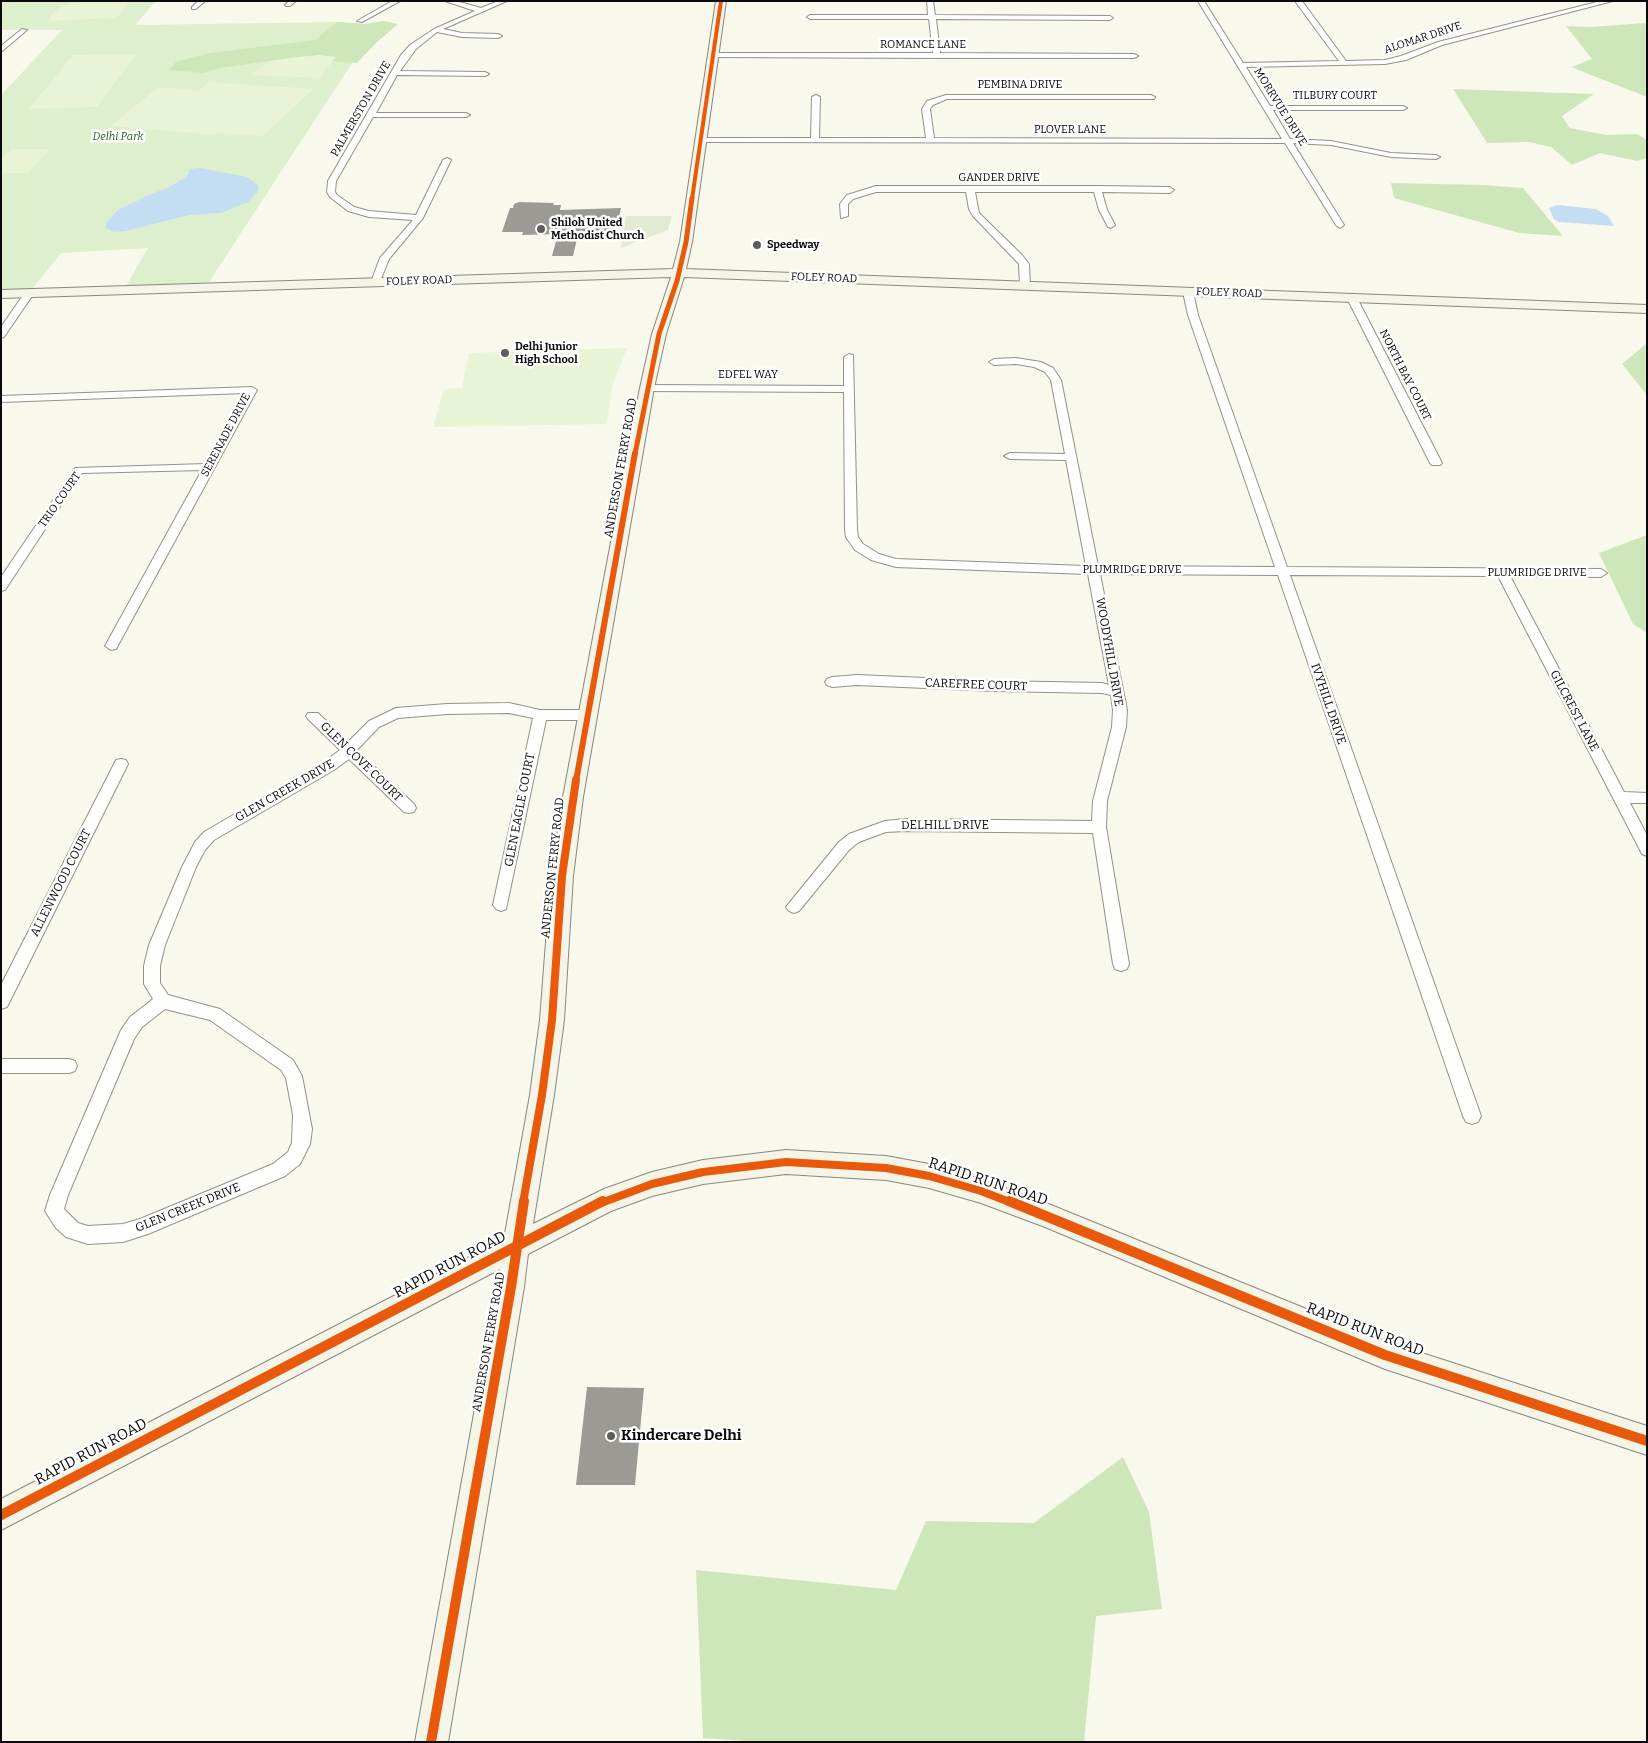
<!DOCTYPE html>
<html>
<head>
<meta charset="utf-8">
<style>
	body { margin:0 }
	#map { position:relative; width:1648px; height:1743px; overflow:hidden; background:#f9f8ed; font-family:Bitter,serif }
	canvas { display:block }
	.frame { position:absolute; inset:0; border:2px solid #0a0a0a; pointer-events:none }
</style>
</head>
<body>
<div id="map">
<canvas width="1648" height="1743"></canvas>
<div class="frame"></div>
</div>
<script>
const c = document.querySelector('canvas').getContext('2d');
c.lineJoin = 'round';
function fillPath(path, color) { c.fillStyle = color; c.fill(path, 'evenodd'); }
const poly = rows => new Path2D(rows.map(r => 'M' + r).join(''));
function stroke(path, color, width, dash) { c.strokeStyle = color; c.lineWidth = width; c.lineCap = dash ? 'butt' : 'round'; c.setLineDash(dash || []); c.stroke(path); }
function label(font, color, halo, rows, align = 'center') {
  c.font = font + ' Bitter,serif'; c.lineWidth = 5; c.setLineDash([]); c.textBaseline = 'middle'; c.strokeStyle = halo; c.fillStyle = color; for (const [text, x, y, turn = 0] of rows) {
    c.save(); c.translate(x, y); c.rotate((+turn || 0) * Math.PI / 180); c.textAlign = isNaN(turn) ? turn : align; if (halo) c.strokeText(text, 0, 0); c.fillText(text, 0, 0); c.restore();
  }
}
fillPath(poly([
	[1,1,156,1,135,25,337,22,377,25,205,288,123,291,148,248,61,253,29,293,1,294,1,95,62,30,1,30]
]), '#deefcd');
fillPath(poly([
	[383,21,398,24,376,43,357,63,332,61,335,57,304,56,220,68,203,73,169,70,176,62,210,53,315,40,337,22,365,24],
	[1645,23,1647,29,1647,97,1571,67,1592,59,1566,26,1590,27],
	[1453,89,1594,94,1562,116,1570,128,1606,135,1637,134,1647,140,1647,158,1637,161,1600,153,1572,165,1551,147,1529,142,1487,143],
	[1391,183,1484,185,1523,188,1563,236,1519,233,1394,198],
	[1647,343,1647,395,1622,364],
	[1647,535,1647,633,1633,624,1599,553],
	[1123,1457,1149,1512,1162,1609,1096,1616,1084,1742,759,1742,703,1738,696,1570,896,1590,926,1521,1034,1523]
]), '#cee7ba');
fillPath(poly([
	[626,216,672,216,668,230,621,248]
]), '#e2ead1');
fillPath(poly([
	[79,1,130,1,117,18,48,21,50,16,59,8],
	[137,54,97,107,29,109,73,55],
	[319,55,336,57,319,78,251,75,270,61],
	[209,82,313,89,263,136,217,133,214,135,111,126,158,87,198,91],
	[11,149,50,149,28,173,1,173,1,159],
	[627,348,612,386,607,424,433,427,444,389,462,388,469,353]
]), '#e9f4d6');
fillPath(poly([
	[200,168,247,177,259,186,257,193,248,202,221,213,189,215,126,231,114,232,106,228,106,223,118,210,149,195,170,187,187,176,190,169],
	[1558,205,1596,209,1608,216,1614,226,1559,222,1554,219,1549,208]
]), '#c3ddf3');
fillPath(poly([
	[519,202,554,203,553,205,561,205,560,210,621,208,614,239,577,239,573,256,552,256,558,234,522,235,523,232,502,232,510,208,513,208,514,204],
	[587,1387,644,1388,635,1485,576,1485]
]), '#9c9a94');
const street = poly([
	[198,1,205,1,196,9,192,9,192,7,198,1],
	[289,1,296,1,290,6,286,6,285,5,289,1],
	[392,1,400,1,362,22,357,21,392,1],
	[445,1,456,1,481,8,498,1,507,1,443,29,462,33,498,34,502,36,498,38,462,37,437,32,416,49,400,71,485,72,489,74,485,76,397,75,376,113,466,113,470,115,466,117,373,117,336,181,335,192,337,195,354,207,369,211,416,215,443,160,447,158,451,160,423,218,389,259,379,284,373,284,371,282,380,258,413,220,369,217,348,211,330,197,327,192,328,181,401,55,410,45,434,29,475,11,445,1],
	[927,1,933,1,935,15,1110,16,1113,18,1110,20,936,19,940,53,1134,54,1138,56,1134,58,937,58,713,57,709,55,713,53,933,53,929,19,810,19,807,17,810,15,928,15,927,1],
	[1198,1,1204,1,1243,63,1339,61,1295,1,1302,1,1346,61,1385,60,1401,56,1438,42,1601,1,1613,1,1442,45,1406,60,1385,64,1246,67,1270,106,1403,106,1407,108,1403,110,1273,110,1290,139,1331,141,1391,153,1436,155,1440,157,1436,159,1391,157,1331,145,1293,143,1344,225,1340,228,1336,225,1285,143,702,142,698,140,702,138,811,138,812,97,816,95,820,97,819,138,926,138,922,109,927,101,946,95,1151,95,1155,97,1154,99,947,99,933,105,930,109,934,138,1282,139,1198,1],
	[22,29,27,30,1,52,1,46,22,29],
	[876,186,1097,186,1170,187,1174,190,1170,193,1102,192,1107,210,1115,225,1111,228,1108,227,1099,210,1094,192,975,192,979,213,1022,255,1029,264,1030,286,1025,289,1020,286,1019,264,973,216,969,209,966,192,876,192,853,199,848,204,848,216,841,218,840,204,847,195,876,186],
	[1188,289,1193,292,1198,315,1287,567,1601,569,1607,573,1601,577,1510,576,1624,792,1647,793,1647,803,1630,803,1647,835,1647,856,1642,854,1640,850,1498,576,1290,575,1481,1116,1478,1122,1472,1124,1466,1122,1463,1116,1278,575,1100,574,1127,710,1126,727,1107,801,1106,827,1129,964,1127,969,1121,971,1115,969,1113,964,1093,833,905,831,886,832,859,842,849,850,799,911,794,913,789,911,786,907,839,842,849,834,885,821,905,819,1092,821,1093,801,1112,727,1113,710,1111,695,1102,693,994,691,857,685,832,687,827,685,825,682,827,679,832,677,857,675,994,681,1102,683,1109,685,1088,574,896,567,871,560,855,550,846,537,845,530,844,392,647,391,642,388,647,385,844,386,844,357,849,354,853,355,857,530,858,537,863,544,879,554,896,559,1086,566,1066,460,1010,459,1004,456,1010,453,1065,454,1051,380,1045,372,1034,367,1016,364,994,365,989,362,994,359,1016,358,1041,362,1053,368,1061,380,1098,566,1275,567,1188,315,1183,292,1188,289],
	[29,290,34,293,4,337,1,338,1,327,26,291,29,290],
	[1352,295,1357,298,1442,463,1440,465,1432,465,1430,463,1347,298,1352,295],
	[252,387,257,390,116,649,111,650,105,646,202,470,82,473,5,590,1,591,1,577,75,468,206,464,245,393,1,402,1,396,252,387],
	[509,703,540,710,587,710,592,712,594,715,592,718,587,720,546,720,506,909,501,911,496,909,493,905,533,718,509,713,447,714,398,718,379,727,357,750,414,804,416,808,414,812,409,813,404,812,349,759,334,770,214,840,205,850,196,867,165,945,160,966,160,983,168,995,220,1009,293,1060,302,1076,312,1129,310,1144,300,1164,285,1176,148,1234,123,1242,88,1244,66,1237,56,1228,45,1211,50,1195,121,1030,130,1017,153,999,144,984,144,966,149,945,182,867,195,842,204,832,324,762,340,750,308,719,306,716,308,713,318,713,348,742,369,721,396,708,447,704,509,703],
	[165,1009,210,1020,281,1070,286,1078,293,1115,292,1143,288,1152,273,1164,140,1219,123,1224,88,1226,78,1223,64,1209,68,1195,134,1039,142,1027,165,1009],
	[121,759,126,760,128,764,7,1007,1,1009,1,985,114,764,116,760,121,759],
	[1,1059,69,1059,75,1061,77,1066,75,1071,69,1073,1,1073,1,1059]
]);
const secondary = poly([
	[716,1,726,1,692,242,686,269,1647,305,1647,313,684,277,666,334,654,388,583,797,573,876,564,1020,554,1095,533,1224,604,1189,652,1172,703,1160,786,1150,886,1156,929,1164,981,1179,1051,1205,1385,1341,1647,1426,1647,1455,1385,1369,1045,1227,981,1203,929,1188,886,1180,786,1174,703,1184,652,1196,611,1211,528,1254,524,1287,448,1742,415,1742,500,1269,1,1530,1,1499,504,1239,530,1095,540,1020,551,876,563,797,640,388,652,334,671,277,1,298,1,290,673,269,680,242,716,1]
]);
stroke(street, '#92918c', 2);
stroke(secondary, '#888883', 2);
fillPath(street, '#fefefc');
fillPath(secondary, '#f4f4e7');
stroke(poly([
	[692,199,721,1]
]), '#e8590c', 4);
stroke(poly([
	[635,454,659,334,677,281,686,242,692,198]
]), '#e8590c', 5);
stroke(poly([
	[576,781,635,453]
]), '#e8590c', 6);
stroke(poly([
	[523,1203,542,1095,552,1020,562,876,576,780],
	[601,1203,652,1184,703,1172,786,1162,886,1168,929,1176,981,1191,1012,1203]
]), '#e8590c', 8);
stroke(poly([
	[1009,1201,1385,1355,1647,1441],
	[1,1515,603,1201],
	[431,1742,511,1287,524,1201]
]), '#e8590c', 10);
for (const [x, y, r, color] of [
	[541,229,5,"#5e5d59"],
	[757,245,5,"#5e5d59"],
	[505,353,5,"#5e5d59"],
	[611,1436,5,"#5e5d59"]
]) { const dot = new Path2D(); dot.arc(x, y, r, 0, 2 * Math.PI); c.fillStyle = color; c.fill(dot); stroke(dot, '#fff', 2); }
label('11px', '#0a0a0a', '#fff', [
	["ALOMAR DRIVE",1423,38,-18],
	["ROMANCE LANE",923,45],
	["PEMBINA DRIVE",1020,85],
	["TILBURY COURT",1335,96],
	["MORRVUE DRIVE",1280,107,58],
	["PALMERSTON DRIVE",361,109,-60],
	["PLOVER LANE",1070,130],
	["GANDER DRIVE",999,178],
	["FOLEY ROAD",824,278,2],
	["FOLEY ROAD",419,281,-2],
	["FOLEY ROAD",1229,293,2],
	["EDFEL WAY",748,375],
	["NORTH BAY COURT",1405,375,63],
	["SERENADE DRIVE",226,435,-62],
	["TRIO COURT",60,500,-55],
	["PLUMRIDGE DRIVE",1132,570],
	["PLUMRIDGE DRIVE",1537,573]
]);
label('italic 11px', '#22611b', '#fff', [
	["Delhi Park",118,137]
]);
label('bold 11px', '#0a0a0a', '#fff', [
	["Shiloh United",551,223],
	["Methodist Church",551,236],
	["Speedway",767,245],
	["Delhi Junior",515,347],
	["High School",515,360]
], 'left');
label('12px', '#0a0a0a', '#fff', [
	["ANDERSON FERRY ROAD",621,468,-80],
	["WOODYHILL DRIVE",1109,652,80],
	["CAREFREE COURT",976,685,2],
	["IVYHILL DRIVE",1328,704,71],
	["GILCREST LANE",1574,711,62],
	["GLEN COVE COURT",361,762,44],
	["GLEN CREEK DRIVE",285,791,-30],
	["GLEN EAGLE COURT",520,810,-79],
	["DELHILL DRIVE",945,826],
	["ANDERSON FERRY ROAD",553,868,-84],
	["ALLENWOOD COURT",61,883,-63],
	["GLEN CREEK DRIVE",188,1208,-22],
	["ANDERSON FERRY ROAD",489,1342,-80]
]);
label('15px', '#0a0a0a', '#fff', [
	["RAPID RUN ROAD",988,1182,18],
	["RAPID RUN ROAD",450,1265,-28],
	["RAPID RUN ROAD",1365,1330,21],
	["RAPID RUN ROAD",91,1452,-28]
]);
label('bold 15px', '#0a0a0a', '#fff', [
	["Kindercare Delhi",621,1436]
], 'left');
</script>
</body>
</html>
